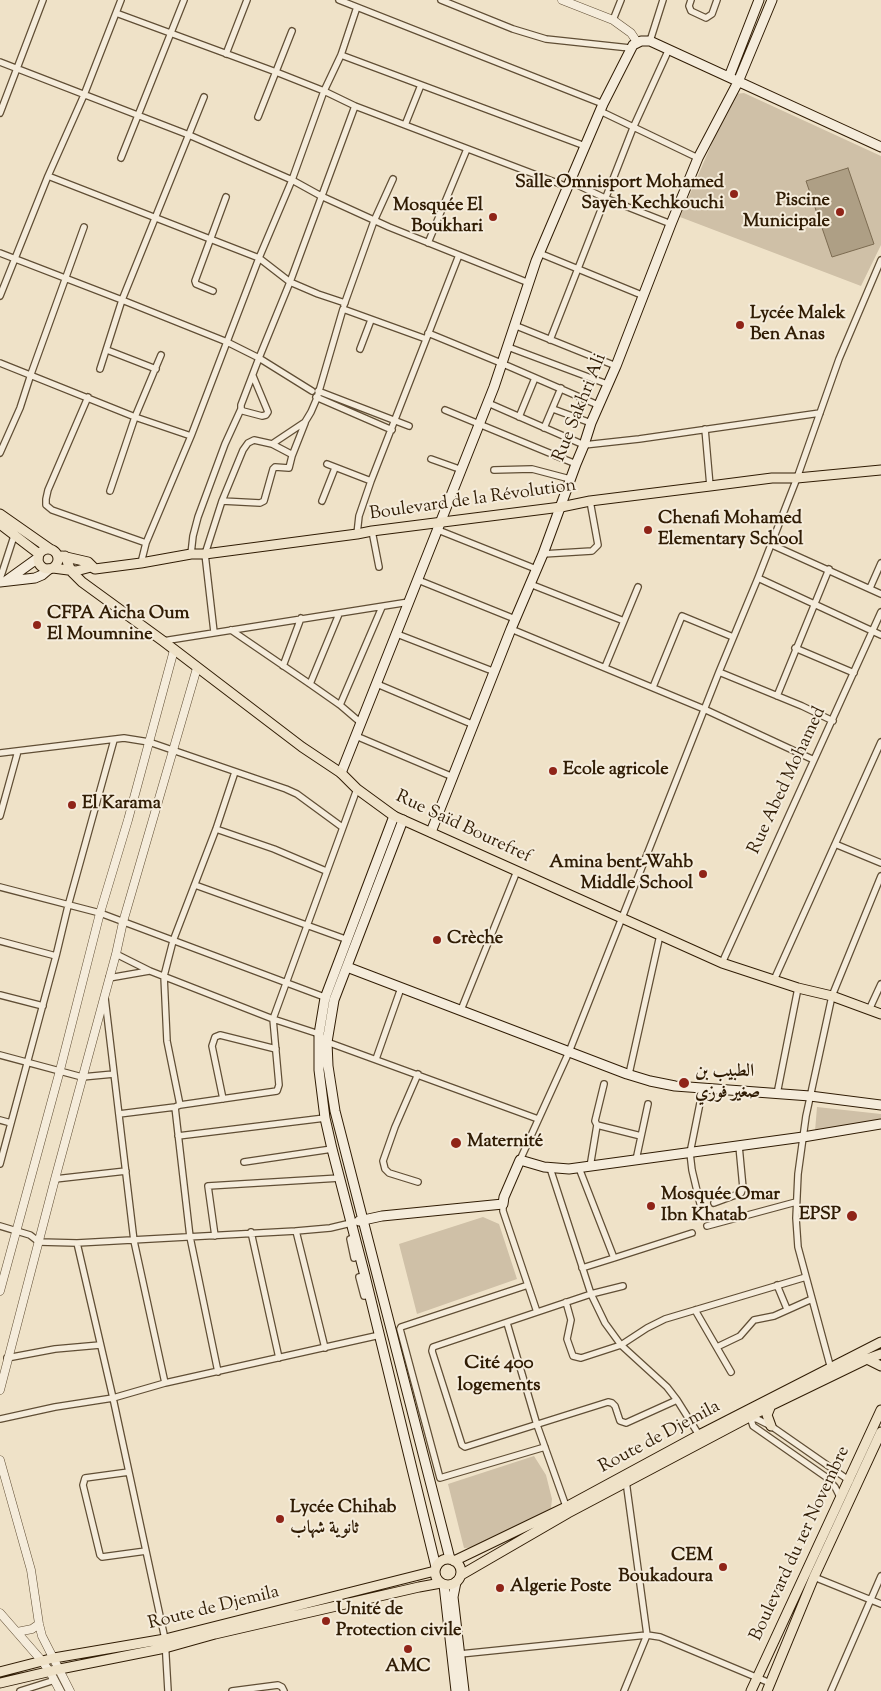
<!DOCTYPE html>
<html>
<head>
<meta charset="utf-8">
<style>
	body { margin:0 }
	canvas { display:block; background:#efe2c8 }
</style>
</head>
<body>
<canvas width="881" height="1691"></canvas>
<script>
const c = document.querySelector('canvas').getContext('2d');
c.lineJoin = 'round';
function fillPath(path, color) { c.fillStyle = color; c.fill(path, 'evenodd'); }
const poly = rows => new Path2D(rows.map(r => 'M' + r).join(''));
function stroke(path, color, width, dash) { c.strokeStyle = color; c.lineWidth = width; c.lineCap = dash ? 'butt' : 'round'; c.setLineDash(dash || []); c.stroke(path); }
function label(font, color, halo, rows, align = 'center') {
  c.font = font + ' "Sorts Mill Goudy",Amiri,serif'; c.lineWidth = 4; c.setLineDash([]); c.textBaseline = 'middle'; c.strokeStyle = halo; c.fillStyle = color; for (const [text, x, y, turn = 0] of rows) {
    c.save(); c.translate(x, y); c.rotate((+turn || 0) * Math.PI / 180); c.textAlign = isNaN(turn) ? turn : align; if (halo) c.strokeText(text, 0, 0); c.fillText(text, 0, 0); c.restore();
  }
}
fillPath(poly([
	[744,93,881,156,881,245,861,286,680,217,732,97,735,94],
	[817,1107,881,1114,881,1120,815,1131],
	[483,1217,499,1224,517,1279,417,1314,399,1244],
	[534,1456,546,1475,552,1499,551,1508,480,1547,464,1548,448,1484]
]), '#cfc0a7');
const water = poly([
	[848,168,874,244,832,257,806,181,848,168]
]);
fillPath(water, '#ae9f85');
stroke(water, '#7c6b51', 1);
const minor = poly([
	[339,0,603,104],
	[441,0,513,29,546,39,630,48],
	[691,0,689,6,691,11,706,18,712,14,717,0],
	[116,13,276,72,324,91,355,106,568,187],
	[613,20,621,0],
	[650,41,663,0],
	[226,54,247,0],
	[341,55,585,146],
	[0,62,189,135,292,180,321,196,389,227,529,283],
	[600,111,698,158],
	[0,113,43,0],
	[258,117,292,31],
	[405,125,421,85],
	[121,158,184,0],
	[48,176,259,258,290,282,318,294,345,303],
	[571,182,605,198,671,224],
	[428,243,467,149],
	[0,253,122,300,227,342,259,358,312,391],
	[539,253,644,296],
	[213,291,196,284,195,281,226,197],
	[0,296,48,176,84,95,121,0],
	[344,305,374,221,393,179],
	[514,325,616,366],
	[428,333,501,363,598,405],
	[550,340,633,128,669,49],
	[508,347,607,384],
	[360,349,371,320],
	[107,350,156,369],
	[0,363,135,417,191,436],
	[100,369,122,300,204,97],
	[253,376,268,412,266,415,262,416,243,411,241,409,241,405,259,358,290,282,355,106],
	[318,391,409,426],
	[88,397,48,490,46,499,46,505,52,510,146,543],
	[316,397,392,430],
	[488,403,584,445,639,439,820,413],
	[553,409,591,423],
	[445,410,576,464],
	[519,417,535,378],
	[544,428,561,388],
	[705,429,710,486],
	[272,444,305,422,311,412,317,398,343,309,426,339],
	[0,453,20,408,31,374,84,227],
	[292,456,305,423],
	[431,459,462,470],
	[327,464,371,481],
	[494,470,532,469,570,479],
	[110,491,135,417,161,355],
	[322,501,335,468],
	[438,530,536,569],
	[372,531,379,567],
	[357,534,359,516,371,481,459,255],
	[770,544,881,594],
	[191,554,193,536,198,517,225,444,241,409],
	[543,554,592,551,598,545,590,501],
	[141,563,146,543,191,436,259,258,292,180,324,91,341,55,357,7],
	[758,578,881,635],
	[0,579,15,533],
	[418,580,515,619],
	[530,584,624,621],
	[870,588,881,563],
	[511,629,704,709,814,760],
	[231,630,310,684,340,705,361,723],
	[214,632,205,554,222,501,243,450,248,443,254,440,272,444,291,454,292,456,289,468,275,467,273,469,264,501,260,503,222,501],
	[397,634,495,672],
	[163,641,409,602],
	[795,648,854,673],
	[283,666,301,618],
	[605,667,638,587],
	[719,672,802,706,833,721],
	[310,684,339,614],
	[377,684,474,725],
	[653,687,682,616,733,637],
	[777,696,829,569],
	[340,705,382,607],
	[356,736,453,777],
	[0,753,124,738,149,742,286,789,297,794,342,827],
	[0,816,18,751],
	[216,829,274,849,326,871],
	[835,844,881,863],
	[195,885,348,940],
	[0,887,100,913,327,998],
	[0,941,56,956],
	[116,954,150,971,273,1019,319,1034],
	[722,963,881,612],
	[109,978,149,971],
	[774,980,881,742],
	[0,995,43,1006],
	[105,998,134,1241,165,1383],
	[461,1010,517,871],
	[869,1010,881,984],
	[327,1042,538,1119],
	[0,1055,82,1077,114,1074],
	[376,1059,401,988],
	[629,1074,660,935],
	[604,1084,595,1121,597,1125,641,1136],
	[777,1094,798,988],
	[223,1099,212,1046,215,1037,220,1035,276,1049],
	[180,1105,277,1091,279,1085,273,1019,357,789],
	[119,1114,175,1107],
	[0,1120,11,1123],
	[178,1136,325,1118],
	[520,1160,569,1052,719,672,758,578,797,478,839,359,881,260],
	[636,1160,648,1104],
	[244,1162,332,1149],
	[0,1164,56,956,68,906,114,740],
	[590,1167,597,1125],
	[550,1168,591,1294,605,1323,621,1345,667,1387,677,1400],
	[579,1168,614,1258,692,1233],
	[55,1179,126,1171],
	[418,1182,389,1173,385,1169,383,1161,395,1127,418,1074],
	[714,1203,741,1193,743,1188,739,1146],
	[503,1204,503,1211,537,1312],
	[703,1216,692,1170,690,1153,703,1088],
	[0,1226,30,1235,39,1242,77,1243,296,1231,330,1228,351,1223],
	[707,1226,796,1202],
	[296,1231,325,1348],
	[251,1232,279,1358],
	[215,1236,208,1186,340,1178],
	[355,1237,350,1239,354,1258,360,1256],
	[77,1243,113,1398,165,1639,168,1691],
	[582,1268,614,1258],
	[365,1276,359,1277,364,1296,370,1295],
	[528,1285,401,1327,400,1329,440,1478,545,1447],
	[777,1285,787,1309],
	[623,1286,591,1294,433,1347,432,1351,462,1445,465,1447,608,1402,612,1403,615,1406,620,1421,626,1423,677,1400,699,1435],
	[566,1302,571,1320,567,1339,573,1356,581,1358,621,1345,647,1328,665,1319,806,1277],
	[695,1310,731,1372],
	[507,1323,537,1425,567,1509],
	[717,1347,740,1336,754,1320,774,1316,812,1299],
	[7,1358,55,1349,100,1345],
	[831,1369,798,1247,796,1218,798,1174,806,1116,832,996,881,876],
	[218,1372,190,1237,175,1107,180,1105,167,1041,164,976,173,941,216,829,235,772],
	[749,1414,753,1426,826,1477,835,1487,840,1497],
	[748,1417,757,1419,771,1426,850,1481],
	[0,1419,55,1407,113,1398,165,1383,380,1335],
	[129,1472,85,1478,83,1485,100,1555,102,1557,146,1551],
	[626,1481,647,1635,660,1637,770,1683],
	[814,1577,881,1604],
	[460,1654,647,1635,624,1691],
	[20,1691,55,1680],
	[232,1691,278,1685,282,1687,284,1691],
	[831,1691,881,1576]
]);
const tertiary = poly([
	[562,0,613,20,631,33,637,42],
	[0,1291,59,1074,100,913,128,820,174,650],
	[0,1390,55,1179,116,954,123,922,197,668],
	[0,1460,31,1570,39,1624,42,1636,70,1691],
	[0,1613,42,1661,50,1672,60,1691],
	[17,1632,32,1629,39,1624]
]);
const secondary = poly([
	[729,77,759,0],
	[6,581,38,558],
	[0,582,35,578,42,575,49,569],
	[341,773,494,387,536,261,603,104,633,45,641,41,650,41,881,147],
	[394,816,325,998,319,1034,319,1070,325,1118,332,1149,365,1276,436,1567],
	[403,820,334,1000,327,1042,328,1066,335,1111,450,1559],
	[431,832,511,629,543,554,576,464,584,445,591,423,616,366,671,224,698,158,738,82,772,0],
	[347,967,627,1074,650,1081,675,1086,810,1096,881,1105],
	[359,1221,382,1216,503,1204,504,1197,520,1160,544,1167,569,1169,803,1137,881,1124],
	[456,1582,453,1597,464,1691],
	[444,1585,456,1691]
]);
const primary = poly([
	[0,514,50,549],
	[0,524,39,554],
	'38 559a10 10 0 1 1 20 0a10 10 0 1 1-20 0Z',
	[62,556,88,562,95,569],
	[65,556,71,571,82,582,163,641,302,747,341,773,357,789,394,816,722,963,798,988,832,996,881,1014],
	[53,568,76,571,91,567,95,569,141,563,191,554,205,554,357,534,372,531,561,507,590,501,710,486,772,478,797,478,881,470],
	[867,1359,881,1366],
	[771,1426,767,1415,771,1405],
	'435 1572a13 13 0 1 1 26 0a13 13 0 1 1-26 0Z',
	[454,1561,566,1507,699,1435,881,1342],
	[461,1575,568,1513,772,1405,867,1359,881,1354],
	[0,1672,54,1658,165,1639,435,1571],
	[0,1683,60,1669,165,1648,215,1634,419,1587,441,1583],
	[751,1691,881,1410],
	[767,1691,814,1577,881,1432]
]);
stroke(minor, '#604e35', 8);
stroke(tertiary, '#604e35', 9);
stroke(secondary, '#301c04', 11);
stroke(primary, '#301c04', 11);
stroke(minor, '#f5ecdb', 5.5);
stroke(tertiary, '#f5ecdb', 8);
stroke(secondary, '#f5ecdb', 9);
stroke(primary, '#efe2c8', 9);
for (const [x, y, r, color] of [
	[734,194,5,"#8f2418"],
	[840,212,5,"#8f2418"],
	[493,217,5,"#8f2418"],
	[740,325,5,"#8f2418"],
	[648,530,5,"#8f2418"],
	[37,625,5,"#8f2418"],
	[553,771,5,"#8f2418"],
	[72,805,5,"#8f2418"],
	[703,874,5,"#8f2418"],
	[437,940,5,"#8f2418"],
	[684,1083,6,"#8f2418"],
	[456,1143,6,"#8f2418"],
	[651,1206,5,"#8f2418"],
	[852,1216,6,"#8f2418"],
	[280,1519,5,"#8f2418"],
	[723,1567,5,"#8f2418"],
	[500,1588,5,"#8f2418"],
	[326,1621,5,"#8f2418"],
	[408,1649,5,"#8f2418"]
]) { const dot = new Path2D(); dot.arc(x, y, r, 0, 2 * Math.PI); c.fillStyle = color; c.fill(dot); stroke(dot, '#f5ecdb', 2); }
label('bold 18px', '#301c04', '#f5ecdb', [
	["Salle Omnisport Mohamed",724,184,"right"],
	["Sayeh Kechkouchi",724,205,"right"],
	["Piscine",830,202,"right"],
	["Municipale",830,223,"right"],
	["Mosquée El",483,207,"right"],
	["Boukhari",483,228,"right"],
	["Lycée Malek",750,315],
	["Ben Anas",750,336],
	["Chenafi Mohamed",658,520],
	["Elementary School",658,541],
	["CFPA Aicha Oum",47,615],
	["El Moumnine",47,636],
	["Ecole agricole",563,771],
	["El Karama",82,805],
	["Amina bent-Wahb",693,864,"right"],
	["Middle School",693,885,"right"],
	["Crèche",447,940],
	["الطبيب بن",695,1073],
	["صغير فوزي",695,1094],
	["Maternité",467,1143],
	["Mosquée Omar",661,1196],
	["Ibn Khatab",661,1217],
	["EPSP",841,1216,"right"],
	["Lycée Chihab",290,1509],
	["ثانوية شهاب",290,1530],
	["CEM",713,1557,"right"],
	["Boukadoura",713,1578,"right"],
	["Algerie Poste",510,1588],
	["Unité de",336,1611],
	["Protection civile",336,1632],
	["AMC",408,1668,"center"]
], 'left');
label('18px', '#301c04', '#f5ecdb', [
	["Rue Sakhri Ali",581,408,-68],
	["Boulevard de la Révolution",473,501,-8],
	["Rue Abed Mohamed",788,781,-65],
	["Rue Saïd Bourefref",463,828,25],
	["Route de Djemila",660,1438,-28],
	["Boulevard du 1er Novembre",801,1544,-65],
	["Route de Djemila",214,1609,-14]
]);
label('bold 19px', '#301c04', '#f5ecdb', [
	["Cité 400",499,1365],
	["logements",499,1387]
]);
</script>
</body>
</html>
